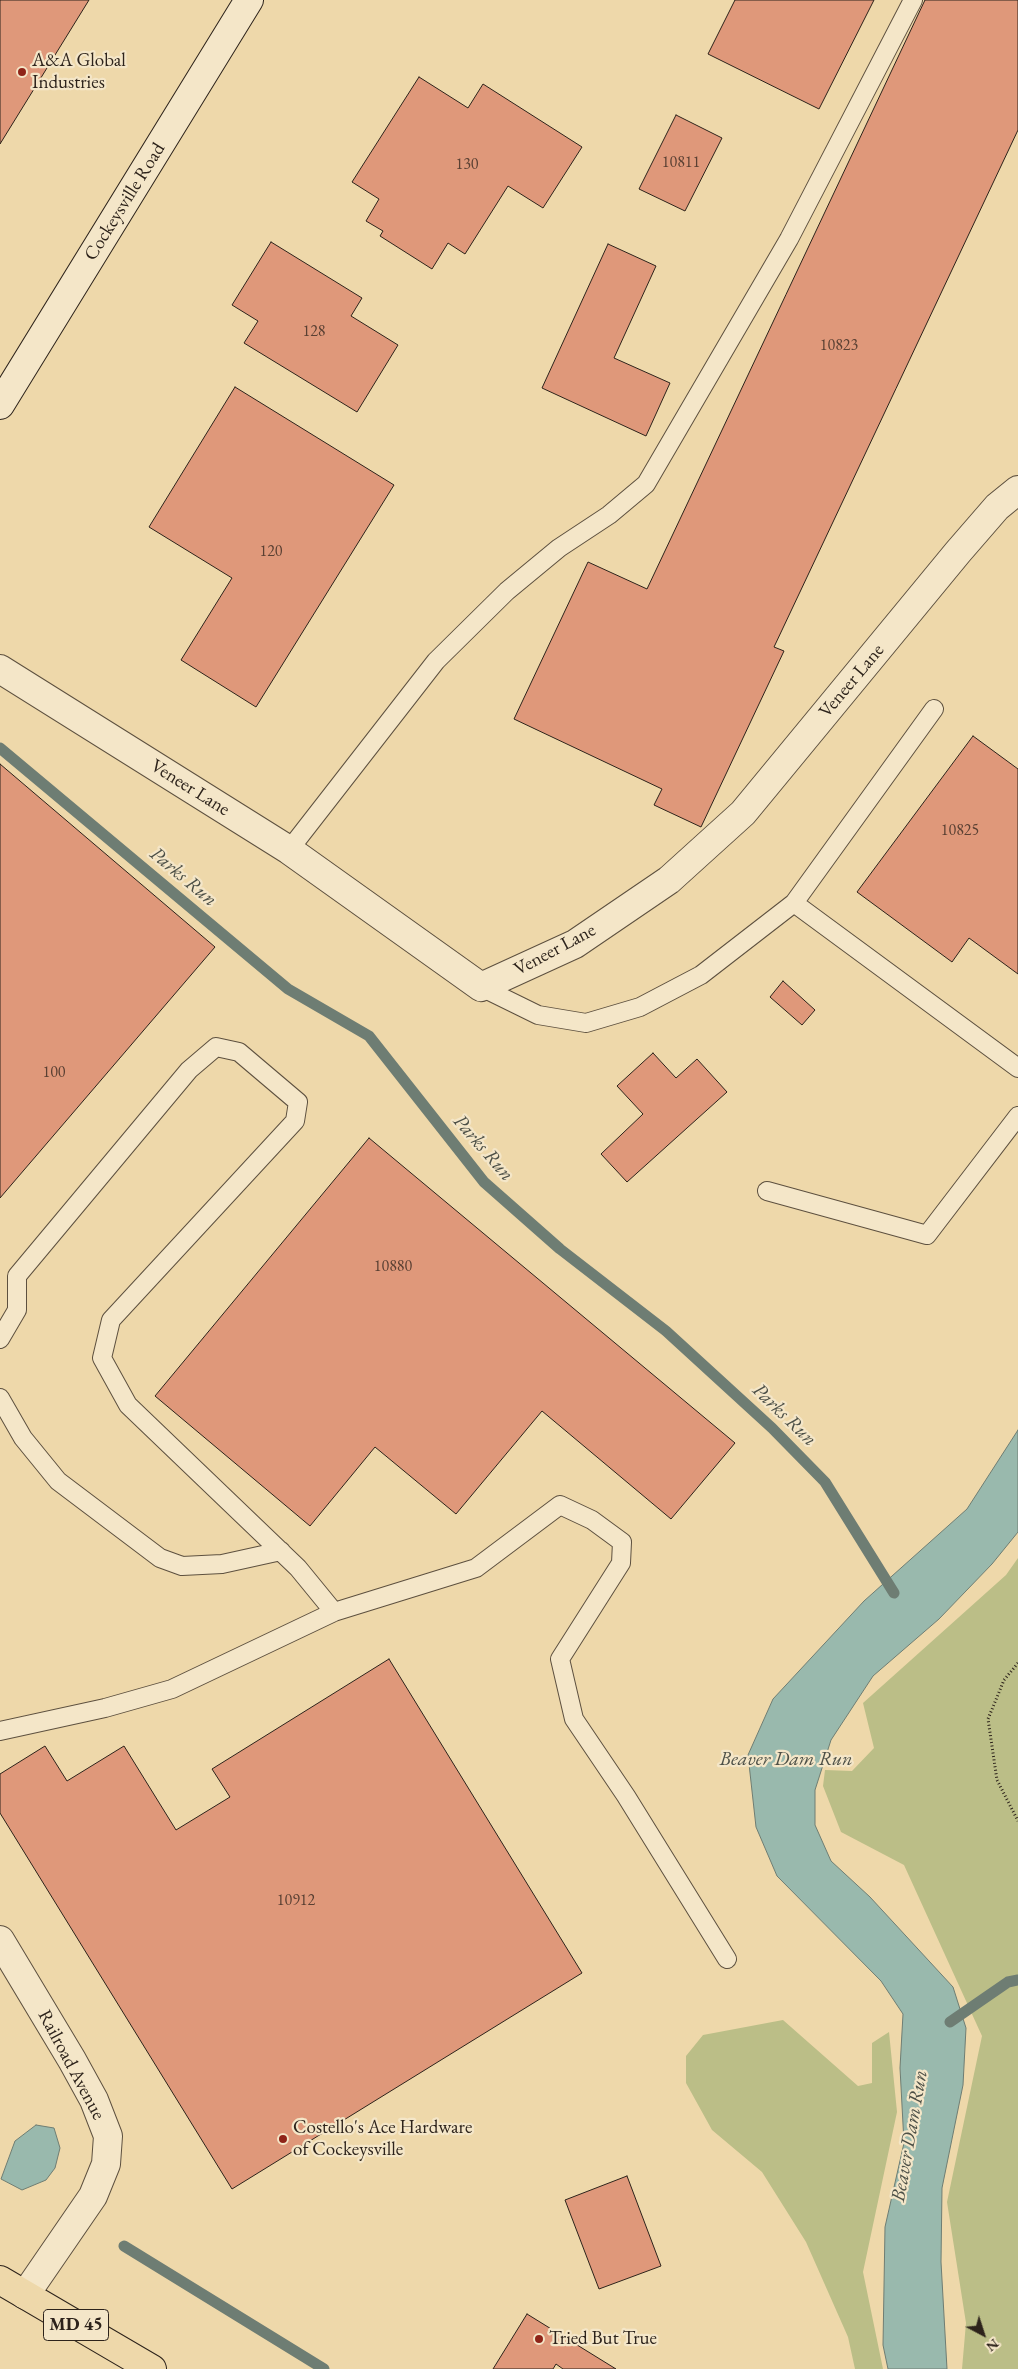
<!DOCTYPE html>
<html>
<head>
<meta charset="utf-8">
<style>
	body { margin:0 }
	#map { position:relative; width:1018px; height:2369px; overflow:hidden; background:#eed8aa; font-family:"EB Garamond",serif }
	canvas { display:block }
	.north { position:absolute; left:958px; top:2309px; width:50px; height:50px; -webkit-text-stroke:4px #f4e6c8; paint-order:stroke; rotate:140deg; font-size:14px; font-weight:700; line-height:20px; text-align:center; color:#2d231b }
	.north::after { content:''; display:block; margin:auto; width:18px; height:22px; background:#2d231b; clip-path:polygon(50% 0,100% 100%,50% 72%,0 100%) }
</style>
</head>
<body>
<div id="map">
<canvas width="1018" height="2369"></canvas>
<div class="north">N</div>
</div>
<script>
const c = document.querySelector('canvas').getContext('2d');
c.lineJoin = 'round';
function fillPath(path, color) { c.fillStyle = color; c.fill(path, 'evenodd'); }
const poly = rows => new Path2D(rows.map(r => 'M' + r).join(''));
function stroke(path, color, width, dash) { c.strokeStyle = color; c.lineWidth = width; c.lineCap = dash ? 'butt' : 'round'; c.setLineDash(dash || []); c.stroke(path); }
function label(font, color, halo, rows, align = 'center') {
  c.font = font + ' "EB Garamond",serif'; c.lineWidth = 4.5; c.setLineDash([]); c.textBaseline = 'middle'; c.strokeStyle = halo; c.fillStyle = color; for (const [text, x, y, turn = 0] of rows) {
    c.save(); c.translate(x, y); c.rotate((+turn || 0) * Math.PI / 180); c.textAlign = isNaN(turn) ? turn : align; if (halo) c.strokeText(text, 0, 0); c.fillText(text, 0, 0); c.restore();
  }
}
fillPath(poly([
	[1018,1558,1018,2369,962,2369,966,2323,947,2202,982,2036,904,1865,841,1832,823,1786,825,1770,852,1771,874,1748,863,1703,1006,1575],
	[783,2020,858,2086,872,2083,872,2043,889,2032,897,2112,863,2272,883,2369,855,2369,848,2337,806,2242,762,2172,712,2130,686,2083,686,2056,703,2035]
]), '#bbbe87');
const water = poly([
	[1018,1430,1018,1532,992,1564,939,1619,873,1676,831,1740,815,1790,815,1825,831,1861,870,1897,953,1987,966,2028,963,2085,942,2188,941,2262,947,2369,888,2369,883,2345,885,2227,904,2143,900,2068,903,2014,881,1981,777,1876,756,1827,748,1755,773,1699,864,1601,967,1509,1018,1430],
	[36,2125,54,2128,60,2148,55,2168,46,2180,22,2190,1,2179,15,2141,36,2125]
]);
fillPath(water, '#99b9ad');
stroke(water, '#6e7d73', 1);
stroke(poly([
	[0,748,288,989,369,1036,484,1182,560,1249,666,1331,772,1428,825,1482,894,1593],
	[950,2022,1008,1982,1018,1980],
	[124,2246,324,2369]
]), '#6e7d73', 11);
const building = poly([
	[0,0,89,0,0,144,0,0],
	[735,0,874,0,819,109,708,54,735,0],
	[925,0,1018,0,1018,130,774,647,784,651,701,827,654,805,662,789,514,719,588,562,647,589,925,0],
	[419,77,468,108,483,84,582,147,543,208,508,186,465,254,448,243,432,269,380,236,383,231,366,221,379,199,352,182,419,77],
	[676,115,722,138,685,211,639,189,676,115],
	[271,242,362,298,351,316,398,345,357,412,244,343,258,321,232,305,271,242],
	[608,244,656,266,614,358,670,383,646,436,542,388,608,244],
	[235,387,394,485,256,707,181,660,232,578,149,527,235,387],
	[973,736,1018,769,1018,974,969,938,952,962,857,892,973,736],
	[0,764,215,947,0,1198,0,764],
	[783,981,815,1010,802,1025,770,997,783,981],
	[653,1053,676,1078,697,1059,727,1092,627,1182,601,1154,643,1114,617,1086,653,1053],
	[369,1138,735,1443,671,1519,542,1411,456,1514,375,1447,310,1526,155,1396,369,1138],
	[389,1659,582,1973,232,2189,0,1813,0,1774,45,1746,67,1781,124,1746,176,1830,230,1797,212,1769,389,1659],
	[627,2176,661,2266,599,2289,565,2200,627,2176],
	[527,2314,616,2369,563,2369,556,2364,553,2369,493,2369,527,2314]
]);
fillPath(building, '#df987a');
stroke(building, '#2d231b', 1);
const lane = poly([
	[289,850,436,661,507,591,559,548,609,515,646,484,789,239,913,0],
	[794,903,1018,1068],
	[481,987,538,1015,586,1023,640,1007,701,975,794,903,934,709],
	[767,1191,927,1235,1018,1116],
	[0,1339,17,1310,17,1276,189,1070,216,1047,239,1052,298,1102,295,1121,111,1320,102,1358,128,1405,298,1568,334,1612],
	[0,1398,23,1438,58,1481,160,1558,182,1566,222,1564,281,1551],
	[0,1731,105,1708,172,1689,334,1612,476,1568,560,1505,592,1520,622,1542,621,1563,560,1659,574,1719,626,1796,727,1959]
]);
const street = poly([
	[0,669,289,850,481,987,575,944,669,880,743,813,958,552,997,507,1018,490],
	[0,1940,72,2060,94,2100,108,2136,106,2164,93,2196,25,2295]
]);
const secondary = poly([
	[0,405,249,0]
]);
const primary = poly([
	[0,2280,152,2369]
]);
stroke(lane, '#5d503f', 20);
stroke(street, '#5d503f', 30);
stroke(secondary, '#2d231b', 30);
stroke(primary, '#2d231b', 30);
stroke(poly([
	[1018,1663,1004,1680,988,1719,997,1780,1018,1821]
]), '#2d231b', 3, [1, 2.5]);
stroke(lane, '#f4e6c8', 18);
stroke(street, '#f4e6c8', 28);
stroke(secondary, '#f4e6c8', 28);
stroke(primary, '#eed8aa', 28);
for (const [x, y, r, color] of [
	[22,72,5,"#8f2418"],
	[283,2139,5,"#8f2418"],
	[539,2339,5,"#8f2418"]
]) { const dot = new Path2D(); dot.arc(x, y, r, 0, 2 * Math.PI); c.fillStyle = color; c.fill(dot); stroke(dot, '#f4e6c8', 2); }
label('16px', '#5a4033', null, [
	["10811",681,163],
	["130",467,165],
	["128",314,332],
	["10823",839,346],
	["120",271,552],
	["10825",960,831],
	["100",54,1073],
	["10880",393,1267],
	["10912",296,1901]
]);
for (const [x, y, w] of [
	[76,2325,65]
]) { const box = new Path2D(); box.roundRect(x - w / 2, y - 15.5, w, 31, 4); c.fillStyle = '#f4e6c8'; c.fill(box); stroke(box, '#2d231b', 1); }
label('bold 18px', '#2d231b', null, [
	["MD 45",76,2325]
]);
label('19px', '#2d231b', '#f4e6c8', [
	["A&A Global",32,61],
	["Industries",32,83],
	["Costello's Ace Hardware",293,2128],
	["of Cockeysville",293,2150],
	["Tried But True",549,2339]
], 'left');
label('19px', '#2d231b', '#f4e6c8', [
	["Cockeysville Road",125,202,-58],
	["Veneer Lane",852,681,-50],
	["Veneer Lane",190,788,32],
	["Veneer Lane",555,950,-28],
	["Railroad Avenue",71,2065,62]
]);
label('italic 20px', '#4d5047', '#f4e6c8', [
	["Parks Run",183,877,40],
	["Parks Run",483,1148,49],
	["Parks Run",784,1415,44],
	["Beaver Dam Run",786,1760],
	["Beaver Dam Run",910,2136,-80]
]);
</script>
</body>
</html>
